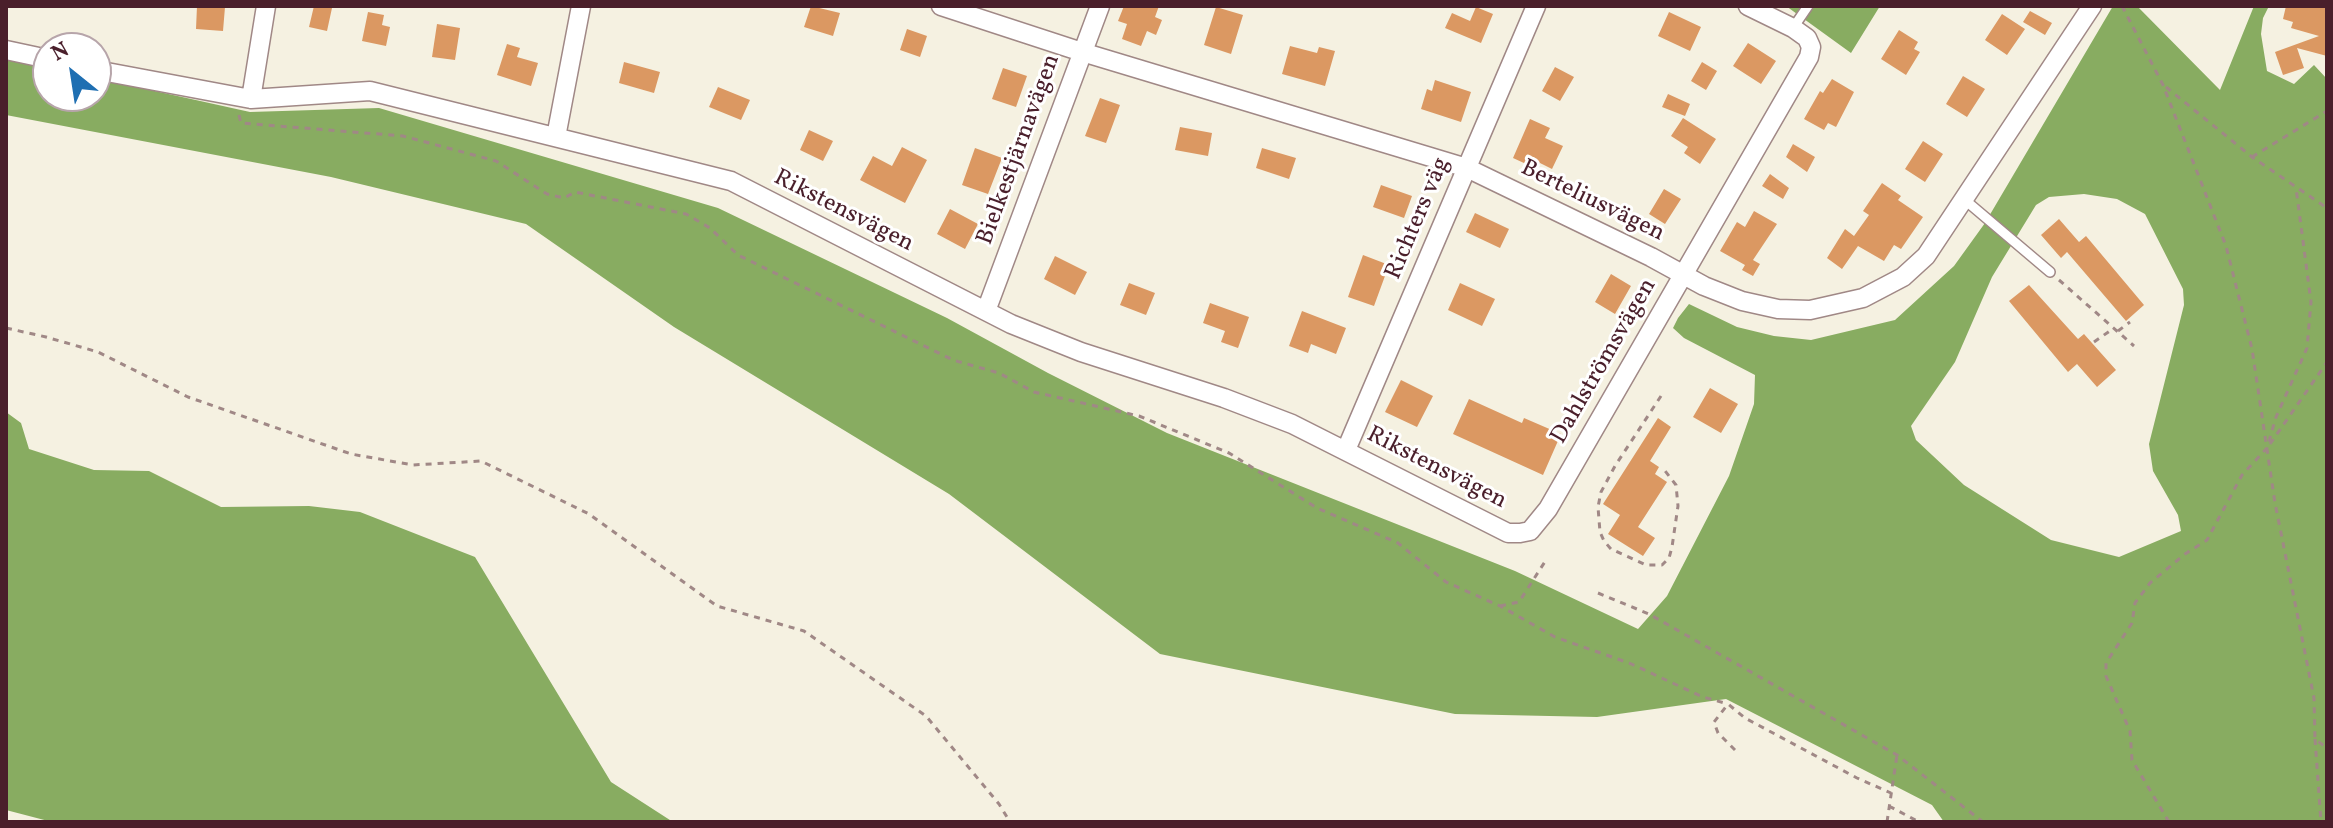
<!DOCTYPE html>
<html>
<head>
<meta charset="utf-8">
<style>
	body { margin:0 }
	#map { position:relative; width:2333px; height:828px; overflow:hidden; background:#f5f1e1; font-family:Vollkorn,serif }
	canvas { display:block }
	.frame { position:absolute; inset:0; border:8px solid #4a1f2b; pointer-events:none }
	.north { position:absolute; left:32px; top:32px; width:80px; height:80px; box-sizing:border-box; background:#fff; border:2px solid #b7a5aa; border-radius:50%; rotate:330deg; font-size:22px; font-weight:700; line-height:32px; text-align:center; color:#4a1f2b }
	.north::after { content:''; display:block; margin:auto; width:28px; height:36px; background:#1f6fb2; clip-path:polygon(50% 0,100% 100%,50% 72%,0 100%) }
</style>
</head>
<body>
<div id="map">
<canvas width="2333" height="828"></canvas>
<div class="frame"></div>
<div class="north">N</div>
</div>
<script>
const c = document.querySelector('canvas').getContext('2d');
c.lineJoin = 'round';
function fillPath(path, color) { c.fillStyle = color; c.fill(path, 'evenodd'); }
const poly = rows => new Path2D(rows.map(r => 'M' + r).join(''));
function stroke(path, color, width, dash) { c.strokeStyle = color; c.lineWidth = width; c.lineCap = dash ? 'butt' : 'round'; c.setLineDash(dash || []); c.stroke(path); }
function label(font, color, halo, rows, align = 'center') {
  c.font = font + ' Vollkorn,serif'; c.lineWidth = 6; c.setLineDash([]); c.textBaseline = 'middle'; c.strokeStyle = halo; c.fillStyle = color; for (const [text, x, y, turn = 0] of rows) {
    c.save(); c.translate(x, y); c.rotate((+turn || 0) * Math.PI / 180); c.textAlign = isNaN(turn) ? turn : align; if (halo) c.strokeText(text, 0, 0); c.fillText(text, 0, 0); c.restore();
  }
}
fillPath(poly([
	[1786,6,1880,6,1851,53],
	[2113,6,2137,6,2220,90,2254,6,2269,6,2263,18,2261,34,2267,71,2294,84,2314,65,2327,79,2327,822,1944,822,1932,805,1726,699,1597,717,1455,714,1160,654,949,494,674,327,526,224,331,177,6,115,6,59,48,68,48,96,96,96,96,78,250,112,379,108,718,208,947,318,1048,373,1167,433,1515,571,1638,629,1667,596,1729,476,1754,404,1755,375,1684,338,1673,328,1678,318,1689,304,1737,327,1774,336,1811,340,1895,320,1954,266,1985,223],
	[2084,194,2117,199,2145,214,2183,289,2184,305,2149,444,2153,471,2178,515,2181,531,2119,557,2051,540,1964,485,1916,440,1911,426,1955,362,1992,277,2036,205,2049,197],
	[6,412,21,423,29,449,94,470,149,471,221,507,309,506,360,512,475,557,611,782,673,822,52,822,6,810]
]), '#88ac61');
fillPath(poly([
	[197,6,225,7,223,31,196,29],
	[314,6,332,8,327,31,309,27],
	[811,6,840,13,833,36,804,27],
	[1124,6,1159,6,1155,17,1162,20,1156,35,1147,31,1141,46,1122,39,1127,24,1118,21],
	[2286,6,2327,6,2327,56,2297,48,2304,68,2283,75,2275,52,2319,36,2291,28,2293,22,2283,19],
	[1216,7,1243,15,1231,54,1204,45],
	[1476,7,1493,14,1481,43,1445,28,1452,13,1470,21],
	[2030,11,2052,23,2045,35,2023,22],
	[368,12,384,15,382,25,390,27,386,46,362,41],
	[1669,12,1701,27,1690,51,1658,36],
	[2002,14,2025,29,2007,55,1985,40],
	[437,24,460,28,455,60,432,57],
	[907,29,927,36,920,57,900,50],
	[1899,30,1918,42,1914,49,1920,52,1906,75,1881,59],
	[1748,43,1776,61,1761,84,1733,66],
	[507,44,520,48,517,57,538,63,531,86,497,75],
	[1290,46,1317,53,1319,47,1335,51,1325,86,1282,74],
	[624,62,660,72,654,93,619,83],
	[1702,62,1717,71,1706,90,1691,81],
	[1555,67,1574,77,1560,101,1542,91],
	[1003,68,1027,76,1016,107,992,99],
	[1963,76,1985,89,1967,117,1946,104],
	[1832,79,1854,92,1836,127,1828,123,1824,130,1804,119,1820,91,1823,93],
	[1435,80,1471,92,1461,122,1421,109,1427,89,1432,91],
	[718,87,750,100,741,120,709,107],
	[1668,94,1690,104,1685,116,1662,107],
	[1100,98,1120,105,1106,143,1085,136],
	[1683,118,1716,139,1700,164,1684,153,1688,147,1671,136],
	[1530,119,1550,128,1545,138,1563,146,1552,169,1540,163,1537,169,1513,158],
	[1180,127,1212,133,1208,156,1175,150],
	[809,130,833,141,823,161,800,150],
	[1923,141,1943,154,1925,182,1905,169],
	[1793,144,1815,157,1807,172,1786,157],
	[902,147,927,160,905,203,860,180,873,156,892,166],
	[975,148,1002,158,988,194,962,185],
	[1262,148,1296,158,1289,179,1256,168],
	[1770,174,1789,188,1783,199,1762,186],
	[1882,183,1901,196,1898,200,1923,217,1901,249,1894,245,1884,261,1858,246,1842,269,1827,258,1845,229,1854,236,1869,215,1863,211],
	[1381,185,1412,196,1404,218,1373,207],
	[1664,189,1681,199,1665,224,1649,214],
	[950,209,978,224,965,249,937,234],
	[1754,211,1777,224,1753,260,1760,264,1753,276,1742,270,1745,265,1720,251,1737,222,1745,227],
	[1475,213,1509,229,1500,248,1466,232],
	[2059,219,2079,242,2086,236,2144,305,2126,321,2067,252,2061,258,2041,235],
	[1363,255,1389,265,1374,306,1348,297],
	[1055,256,1087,272,1075,295,1044,279],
	[1611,274,1631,286,1615,314,1595,302],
	[1129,283,1155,293,1146,315,1120,305],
	[1460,283,1495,299,1482,326,1448,310],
	[2029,285,2078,339,2084,334,2116,370,2097,387,2077,364,2068,372,2009,301],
	[1210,303,1249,317,1238,348,1221,342,1225,331,1203,323],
	[1302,311,1346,328,1336,354,1311,344,1308,353,1289,346],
	[1401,380,1433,396,1417,427,1385,412],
	[1710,388,1738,404,1721,433,1693,417],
	[1469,399,1522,423,1524,418,1561,434,1543,475,1453,434],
	[1658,418,1671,427,1650,461,1659,467,1655,474,1667,482,1638,527,1655,538,1643,556,1608,534,1620,515,1603,504]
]), '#db9862');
const lane = poly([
	[1793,28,1808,6],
	[1965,200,2050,272]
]);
const street = poly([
	[941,6,1082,52,1467,168,1651,257,1704,286,1742,301,1778,309,1810,310,1863,298,1903,277,1926,256,2092,6],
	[6,50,48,59],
	[96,70,251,99,370,91,731,181,1011,324,1081,352,1224,398,1292,424,1508,533,1520,533,1530,531,1548,509,1809,57,1811,47,1807,38,1793,28,1748,6],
	[251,99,266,6],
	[556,137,581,6],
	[986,311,1100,6],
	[1346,450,1536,6]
]);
stroke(lane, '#a08886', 12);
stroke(street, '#a08886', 21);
stroke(poly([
	[2122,6,2163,85,2226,246,2252,349,2275,503,2314,698,2315,739,2327,748],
	[2166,87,2252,157,2327,208],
	[239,115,241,123,403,136,496,161,547,194,564,198,575,192,686,214,710,228,738,255,953,360,999,373,1034,392,1139,416,1229,453,1317,508,1398,543,1446,582,1500,606,1555,637,1629,663,1703,697,1728,704],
	[2252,157,2327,111],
	[2059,280,2134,346],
	[6,328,46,337,98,352,188,397,351,454,413,465,481,461,589,514,717,606,804,631,926,716,999,804,1010,822],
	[2118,331,2130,322],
	[2094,342,2114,328],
	[1661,396,1615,466,1601,492,1598,507,1600,532,1604,541,1611,549,1646,565,1662,565,1669,558,1672,547,1678,506,1676,485,1662,467],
	[2270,444,2327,362],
	[1598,593,1649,614,1897,755,1983,822],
	[1500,606,1519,602,1546,560],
	[2315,739,2321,822],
	[1735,750,1718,733,1714,722,1728,704,1745,718,1857,778,1891,793],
	[1889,806,1919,822],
	[1887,822,1897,755],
	[2169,822,2132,760,2130,731,2106,676,2106,663,2132,623,2135,603,2150,583,2185,554,2207,540,2242,475,2267,448,2276,417,2307,348,2311,302,2296,188],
	[2326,822,2327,820]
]), '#a08886', 3, [6, 6]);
stroke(lane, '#fff', 9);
stroke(street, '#fff', 18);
label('24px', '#4a1f2b', '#fff', [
	["Bielkestjärnavägen",1020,150,-70],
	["Berteliusvägen",1592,202,26],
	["Rikstensvägen",843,212,27],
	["Richters väg",1419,219,-67],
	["Dahlströmsvägen",1605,362,-60],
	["Rikstensvägen",1436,469,27]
]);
</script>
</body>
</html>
